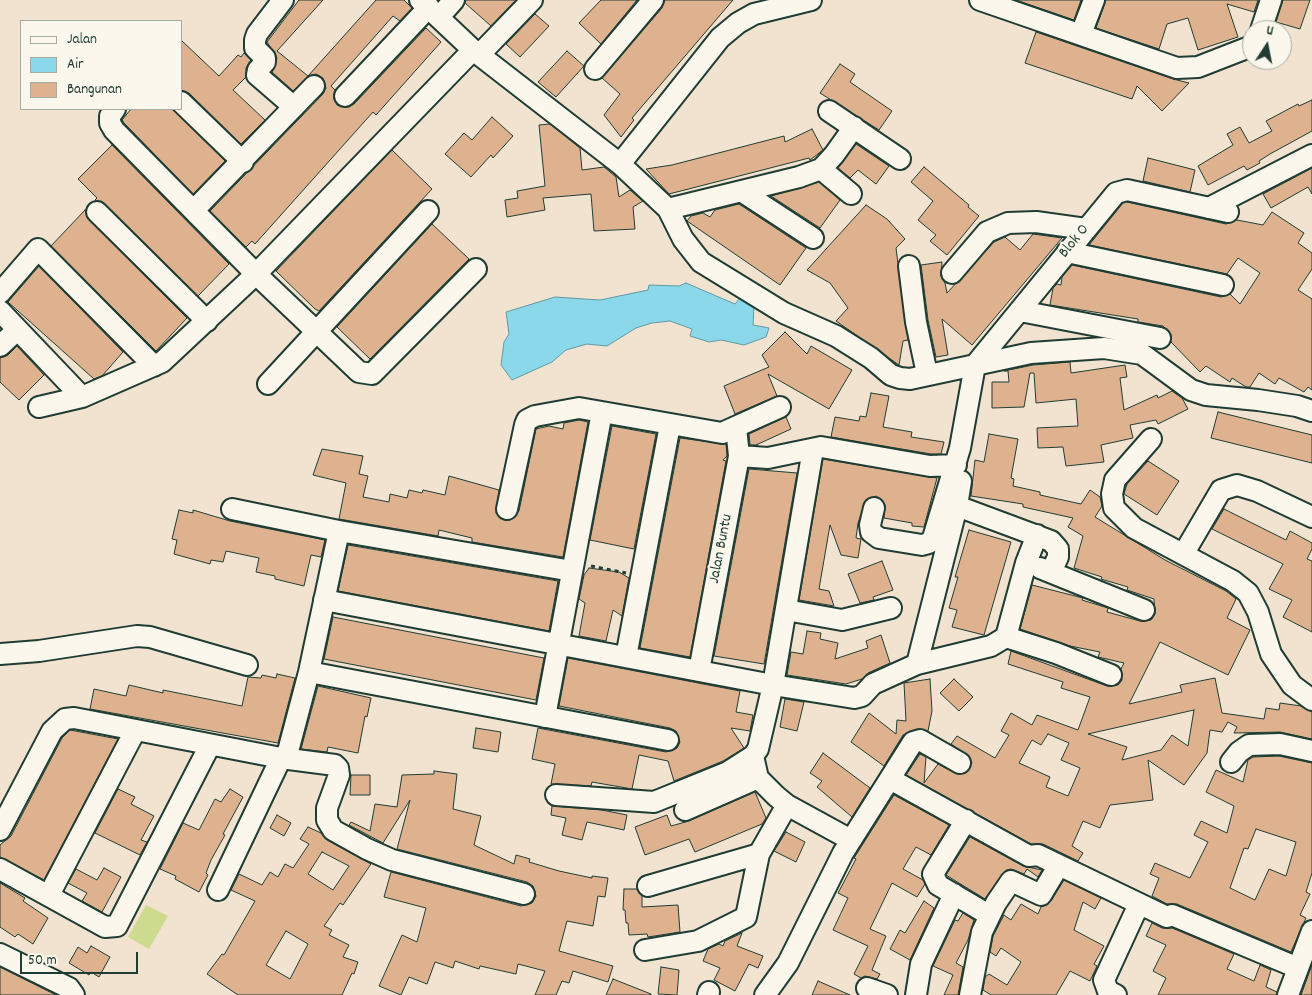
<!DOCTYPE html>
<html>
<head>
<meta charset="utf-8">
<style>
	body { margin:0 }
	#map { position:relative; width:1312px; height:995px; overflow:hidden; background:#f2e2d0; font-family:Dekko,sans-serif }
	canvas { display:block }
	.legend { position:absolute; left:20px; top:20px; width:162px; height:90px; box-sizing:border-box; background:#fbf7ec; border:1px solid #a3ada2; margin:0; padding:6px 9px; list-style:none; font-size:15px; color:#1f3d34 }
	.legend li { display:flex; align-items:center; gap:10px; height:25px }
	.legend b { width:25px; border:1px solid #a3ada2 }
	.north { position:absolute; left:1242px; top:20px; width:50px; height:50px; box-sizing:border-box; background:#fbf7ec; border:1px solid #a3ada2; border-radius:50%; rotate:11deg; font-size:14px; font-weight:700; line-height:20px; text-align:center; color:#1f3d34 }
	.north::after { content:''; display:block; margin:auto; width:18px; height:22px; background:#1f3d34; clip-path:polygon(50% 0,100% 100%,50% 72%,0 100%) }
	.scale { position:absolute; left:20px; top:952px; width:118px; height:22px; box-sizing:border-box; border:2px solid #1f3d34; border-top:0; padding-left:6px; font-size:15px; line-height:18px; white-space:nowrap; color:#1f3d34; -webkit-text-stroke:4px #fbf7ec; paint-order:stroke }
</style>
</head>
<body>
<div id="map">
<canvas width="1312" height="995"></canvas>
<ul class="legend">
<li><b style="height:6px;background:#fbf7ec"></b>Jalan</li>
<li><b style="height:14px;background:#8bd8ea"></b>Air</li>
<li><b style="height:14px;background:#deb28f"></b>Bangunan</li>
</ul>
<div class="north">U</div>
<div class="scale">50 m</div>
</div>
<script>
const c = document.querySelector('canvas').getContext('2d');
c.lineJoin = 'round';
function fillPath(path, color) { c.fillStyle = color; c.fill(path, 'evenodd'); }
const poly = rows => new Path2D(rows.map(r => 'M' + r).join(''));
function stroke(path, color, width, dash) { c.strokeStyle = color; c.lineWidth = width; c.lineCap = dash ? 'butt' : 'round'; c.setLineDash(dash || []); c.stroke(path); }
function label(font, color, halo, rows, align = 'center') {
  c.font = font + ' Dekko,sans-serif'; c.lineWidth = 4.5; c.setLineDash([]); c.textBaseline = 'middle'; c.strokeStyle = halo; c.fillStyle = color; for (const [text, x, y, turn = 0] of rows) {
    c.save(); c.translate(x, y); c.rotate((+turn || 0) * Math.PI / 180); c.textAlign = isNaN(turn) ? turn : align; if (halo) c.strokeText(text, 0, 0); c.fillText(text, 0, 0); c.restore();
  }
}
fillPath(poly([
	[146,905,168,916,149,949,128,937]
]), '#cddb8f');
const water = poly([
	[686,283,735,304,740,298,754,306,753,325,769,328,766,337,744,345,721,340,709,342,690,336,692,329,670,321,652,323,636,328,607,346,587,344,566,350,552,362,512,380,501,365,504,342,509,334,506,312,555,297,600,300,648,290,649,285,679,286,686,283]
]);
fillPath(water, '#8bd8ea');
stroke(water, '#609aa1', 1);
const building = poly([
	[299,0,323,0,277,51,308,76,293,91,272,72,277,58,267,42,299,0],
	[376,0,404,0,412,8,400,21,393,16,331,86,335,90,334,99,337,105,348,107,354,104,426,28,441,42,376,115,373,112,255,244,252,241,246,247,210,211,323,94,326,88,323,78,316,74,308,76,376,0],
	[466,0,516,0,491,26,465,3,466,0],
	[601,0,637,0,601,44,579,23,601,0],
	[665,0,733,0,632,118,634,120,621,137,604,115,620,94,602,78,662,8,665,0],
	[1016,0,1081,0,1074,20,1016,0],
	[1106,0,1258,0,1254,12,1227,4,1238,37,1198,50,1188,18,1167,24,1159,49,1096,28,1106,0],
	[1283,0,1310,0,1300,29,1276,22,1283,0],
	[535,14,549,26,520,57,506,44,535,14],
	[1036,32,1173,79,1189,83,1162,111,1137,86,1132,99,1025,63,1036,32],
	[181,40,219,76,238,55,241,57,244,53,251,60,246,68,246,77,233,90,265,120,241,144,189,93,181,90,181,40],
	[567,51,584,66,556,97,538,82,567,51],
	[840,64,855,74,850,82,892,111,879,130,820,93,840,64],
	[1312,100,1312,131,1270,154,1259,161,1260,163,1247,170,1244,166,1208,185,1198,166,1233,145,1227,134,1240,127,1249,143,1272,131,1266,121,1298,104,1299,106,1312,100],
	[131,109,172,109,225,161,193,194,124,123,122,120,131,109],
	[492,117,513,136,493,158,491,155,471,177,445,154,464,133,472,140,492,117],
	[550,124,580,148,582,170,604,167,616,177,619,197,630,190,643,201,633,207,635,229,594,231,591,194,543,198,545,210,507,217,505,200,518,198,517,191,545,186,539,125,550,124],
	[812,129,823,150,810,160,809,158,669,194,646,169,672,165,784,136,785,142,812,129],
	[856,144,889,166,876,184,858,170,850,178,838,168,856,144],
	[112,145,229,264,198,296,105,204,95,200,97,198,78,179,112,145],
	[392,150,432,189,319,311,315,309,276,271,392,150],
	[1148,158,1195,170,1190,192,1143,181,1148,158],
	[924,167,969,205,968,207,979,216,947,255,930,241,936,235,918,220,933,201,911,182,924,167],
	[1312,168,1312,194,1308,187,1271,208,1263,194,1312,168],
	[819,182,840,200,820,228,771,196,819,182],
	[1127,202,1226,224,1237,220,1263,225,1272,212,1304,233,1298,243,1312,253,1312,269,1298,290,1312,299,1312,390,1308,387,1304,392,1279,378,1275,384,1259,373,1250,387,1246,387,1232,378,1230,382,1206,366,1200,372,1171,342,1171,334,1163,326,1138,322,1138,319,1050,305,1053,288,1057,284,1061,285,1062,277,1072,265,1221,297,1230,294,1240,304,1260,273,1238,258,1227,274,1089,245,1123,203,1127,202],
	[739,204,806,248,780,285,687,221,691,216,703,213,710,217,715,210,739,204],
	[866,205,887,219,905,239,896,248,908,340,903,341,899,365,836,321,848,308,830,283,807,270,866,205],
	[85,210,89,220,187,318,156,351,51,246,85,210],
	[432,224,469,259,370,359,337,327,432,224],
	[1033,234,1062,238,972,345,942,319,948,355,936,357,928,320,921,265,942,262,941,276,945,283,947,293,994,242,1005,237,1020,250,1033,234],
	[39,266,123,352,102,376,94,379,8,302,39,266],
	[785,332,807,354,811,346,852,370,829,409,768,374,777,396,735,414,724,386,769,367,762,355,785,332],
	[17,346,44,375,19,400,0,382,0,358,8,355,17,346],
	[1070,362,1071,373,1125,365,1127,377,1120,378,1124,410,1157,395,1158,398,1172,391,1182,398,1188,409,1158,424,1156,420,1130,425,1133,438,1101,445,1104,462,1066,466,1063,447,1038,448,1037,428,1078,426,1076,399,1036,403,1034,373,1030,373,1024,407,992,408,992,382,1009,382,1008,371,1004,371,1033,365,1070,362],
	[871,393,889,396,883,427,912,432,911,437,944,442,941,454,931,454,831,437,835,417,859,421,860,416,866,417,871,393],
	[1218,412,1312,435,1312,463,1211,438,1218,412],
	[786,417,791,429,756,445,758,445,750,445,749,434,786,417],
	[579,420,588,422,563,557,472,542,472,538,439,530,438,536,339,519,346,483,313,475,322,449,363,456,359,474,368,476,363,497,389,502,390,494,407,498,409,490,422,493,423,490,445,495,449,476,499,490,496,513,504,520,510,520,519,511,536,429,549,426,563,429,564,423,579,420],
	[612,426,656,434,634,549,590,540,612,426],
	[989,434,1018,439,1011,478,1014,479,1013,486,1040,492,1040,495,1081,504,1090,490,1100,497,1102,506,1095,517,1165,560,1226,591,1236,599,1227,618,1250,630,1228,675,1160,642,1129,704,1182,692,1180,685,1215,678,1222,713,1264,719,1266,708,1279,710,1280,703,1301,706,1312,712,1312,739,1280,732,1234,733,1237,727,1228,722,1222,732,1210,730,1207,753,1184,785,1148,760,1153,800,1110,805,1100,828,1083,821,1072,846,1083,853,1078,861,1043,844,1031,844,906,775,920,754,926,757,924,783,938,764,955,773,966,773,972,763,970,758,951,744,957,736,995,758,1009,735,1001,731,1011,713,1032,725,1037,715,1078,730,1090,697,1061,688,1063,682,1008,664,1011,651,1107,686,1118,685,1122,680,1121,669,1124,663,1098,657,1100,652,1070,646,1020,629,1032,585,1079,597,1083,598,1082,600,1108,608,1107,612,1140,621,1151,620,1155,614,1154,599,1127,590,1128,587,1101,579,1102,577,1074,568,1083,536,1068,527,1073,518,1023,507,1023,504,971,496,975,460,984,462,989,434],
	[1194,710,1188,746,1172,735,1161,750,1122,760,1127,747,1088,734,1194,710],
	[1048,734,1069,743,1061,760,1080,768,1068,796,1046,787,1050,777,1019,763,1032,740,1041,745,1048,734],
	[680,438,726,444,727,456,723,460,726,461,690,657,640,648,680,438],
	[823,459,937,478,924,527,912,526,912,523,884,518,885,505,882,500,876,496,866,500,858,523,856,538,861,539,858,558,841,555,830,525,819,589,829,591,834,606,799,600,823,459],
	[1148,461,1179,481,1157,515,1124,494,1127,484,1148,461],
	[749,469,797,473,764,664,714,656,749,469],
	[1224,509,1286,540,1290,531,1312,543,1312,549,1307,559,1312,561,1312,632,1283,617,1292,600,1269,589,1283,564,1212,529,1224,509],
	[179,510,193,513,193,510,230,521,325,540,321,557,311,555,304,586,275,579,275,576,256,572,259,558,226,551,223,562,211,560,210,564,174,554,177,540,172,539,179,510],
	[969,530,1011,542,984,635,952,627,957,610,949,608,958,577,955,577,969,530],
	[348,545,558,581,549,631,338,591,348,545],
	[882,561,893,590,873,597,874,600,860,603,848,574,882,561],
	[589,568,619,572,629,578,622,616,613,610,606,641,579,636,585,603,579,599,584,575,589,568],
	[333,617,544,658,536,700,324,659,333,617],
	[807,631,821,633,820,639,838,643,835,659,868,648,866,641,881,635,890,663,868,673,862,679,846,684,787,675,791,652,803,654,807,631],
	[568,658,740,691,736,712,753,715,750,731,731,728,744,748,723,761,674,781,668,761,639,755,632,789,592,782,591,786,551,784,555,764,532,759,538,728,666,752,677,748,680,742,676,731,670,728,559,706,568,658],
	[277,674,295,678,278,743,90,709,94,689,126,696,129,685,163,693,163,690,242,706,248,677,261,678,262,675,276,678,277,674],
	[930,679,932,711,928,731,917,729,903,735,884,766,851,742,869,713,896,734,897,720,906,721,904,683,930,679],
	[954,679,973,697,959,711,940,693,954,679],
	[318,686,371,698,367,717,365,716,358,753,328,747,327,752,301,749,318,686],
	[785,699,804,702,797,731,780,727,785,699],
	[476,728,501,732,498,752,473,748,476,728],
	[70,730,118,739,44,880,0,857,0,845,11,836,62,738,70,730],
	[823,753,870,788,852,817,817,787,822,781,810,773,823,753],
	[1279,756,1312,763,1312,873,1306,892,1310,894,1300,915,1306,918,1291,952,1177,904,1167,904,1152,896,1159,878,1150,874,1155,863,1190,878,1208,842,1194,835,1201,821,1227,833,1234,806,1206,792,1216,770,1243,782,1248,760,1253,757,1279,756],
	[1256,829,1296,842,1286,876,1269,869,1255,900,1230,888,1244,848,1248,849,1256,829],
	[434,771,457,774,453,809,481,816,474,845,514,864,516,855,530,859,529,862,559,871,592,878,592,876,608,878,605,897,598,896,593,926,567,921,559,951,613,966,608,982,573,971,569,983,562,981,556,995,535,995,545,971,518,964,516,974,480,966,479,969,455,961,453,968,435,962,427,984,409,977,401,995,379,986,402,935,417,942,426,908,384,897,391,872,521,906,532,903,536,896,533,886,527,882,397,849,410,800,383,843,349,825,351,822,370,831,375,804,397,807,402,775,434,774,434,771],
	[351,775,370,775,370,795,350,795,351,775],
	[118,789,135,797,131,804,154,816,141,840,147,842,140,855,95,833,118,789],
	[230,789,243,797,223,834,225,835,211,860,206,873,208,875,199,892,175,879,176,876,160,869,183,823,199,830,215,799,221,802,230,789],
	[755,792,766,818,762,824,695,852,689,839,645,855,635,827,667,815,671,826,689,821,755,792],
	[894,795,949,825,931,855,916,847,903,869,923,880,925,884,917,897,892,883,870,929,886,936,872,970,880,974,877,979,865,976,861,978,854,974,868,946,833,930,848,898,838,893,856,859,854,858,894,795],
	[552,806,602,810,627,815,624,830,587,822,582,840,562,835,566,818,551,815,552,806],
	[277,815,291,823,284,836,270,828,277,815],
	[308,827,321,833,327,840,371,864,343,905,340,903,324,926,332,930,329,935,349,945,343,957,358,962,354,974,352,973,342,995,238,995,207,974,222,954,224,955,255,901,231,890,239,874,262,885,270,872,278,877,285,864,293,868,309,844,300,839,308,827],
	[322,852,349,866,333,890,308,874,322,852],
	[286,931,308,944,290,979,266,965,286,931],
	[786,832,805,842,796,862,774,851,786,832],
	[970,837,1023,866,1042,870,1038,877,1027,869,1024,874,1011,869,1006,870,985,899,946,875,970,837],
	[104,868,121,877,102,912,82,901,87,893,68,883,76,869,97,880,104,868],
	[1064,880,1101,898,1095,909,1083,902,1074,930,1104,946,1094,964,1097,966,1090,981,1070,971,1056,995,991,995,983,990,985,977,989,974,1007,985,1021,962,1001,948,996,956,990,952,993,936,1004,915,1011,920,1021,904,1038,914,1041,907,1051,901,1064,880],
	[0,883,25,898,23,901,48,918,33,944,18,934,15,937,0,927,0,883],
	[624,889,637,889,642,896,642,907,678,905,680,932,648,937,647,934,629,935,628,923,626,923,625,910,623,910,624,889],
	[924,901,934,908,910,960,890,949,900,930,905,933,924,901],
	[963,913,974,920,968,940,956,963,963,967,958,995,944,995,953,975,933,966,955,920,958,921,963,913],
	[1152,923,1162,928,1172,928,1234,954,1227,969,1254,981,1260,965,1271,970,1266,987,1277,992,1276,995,1158,995,1166,978,1153,971,1166,945,1146,936,1152,923],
	[742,933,737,946,763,956,758,968,749,964,735,991,714,980,720,968,703,961,708,949,719,944,723,946,725,941,742,933],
	[91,946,110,957,99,977,91,972,89,975,69,963,78,947,87,953,91,946],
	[1312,965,1312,995,1301,995,1312,965],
	[0,967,56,995,0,995,0,967],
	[661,967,679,970,677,995,658,994,661,967],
	[613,979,651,994,651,995,606,995,613,979],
	[818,981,850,995,812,995,818,981]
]);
fillPath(building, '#deb28f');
stroke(building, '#1f3d34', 1);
const minor = poly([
	[283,0,257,34,255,40,255,48,265,58,265,62,258,70,257,75,294,107],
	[420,0,473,50,620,164,668,209,683,239,701,262,784,313,836,336,871,358,891,375,900,378,910,379,1031,353,1104,348,1142,354,1191,390,1206,395,1258,400,1297,406,1312,411],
	[980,0,1177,68,1198,67,1252,46],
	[439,17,454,0],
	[1261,30,1271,0],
	[1081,34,1094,0],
	[479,55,532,0],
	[595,69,653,0],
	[345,96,429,7],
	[181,102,243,162],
	[115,109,110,116,110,123,114,130,256,274,359,372,372,374,476,269],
	[829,111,900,159],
	[620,164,720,38,738,23,754,14,811,0],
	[821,169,851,194],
	[741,191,813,238],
	[1209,208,1312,155],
	[195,209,314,86],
	[668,209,799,177,821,169,834,155,854,127],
	[97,212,207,321],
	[1067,252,1223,285],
	[909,266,916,322,927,374],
	[952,273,987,232,1008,223,1036,222,1086,229],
	[0,293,38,249,154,366],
	[0,311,82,397],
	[1020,311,1160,338],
	[0,346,17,330],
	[268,384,428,211],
	[39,407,82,397,162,362,256,274,473,50],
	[1151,439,1115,480,1112,494,1114,508,1134,528,1233,581,1248,593,1258,612,1271,654,1292,685,1312,700],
	[739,456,768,458,821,447,930,466,956,465],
	[957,506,1051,541,1058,549,1058,557,1051,572],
	[874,508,870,525,871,532,879,538,922,545,929,543,933,538,960,448,975,365,1116,193,1127,190,1228,212],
	[232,509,339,531,572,571],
	[507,509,525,425,527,420,535,416,579,408,722,433,780,407],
	[1184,553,1221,490,1237,485,1257,491,1312,517],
	[1040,568,1144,610],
	[324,600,773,685,854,698,862,696,873,684,917,664,991,646,1006,637,1026,563,1037,535],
	[786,610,842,620,891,608],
	[1006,637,1056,653,1111,675],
	[0,654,39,651,137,636,150,637,247,665],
	[626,657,670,425],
	[917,664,957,506,961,481],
	[699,671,739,456,736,427],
	[309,672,668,740],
	[545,717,602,412],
	[753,756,758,778,776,796,787,805,851,840],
	[286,759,309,672,339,531],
	[1231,762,1239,752,1249,745,1280,744,1312,751],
	[890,779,1029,856,1038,855,1167,917,1172,915,1298,968],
	[556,795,654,802,728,772,753,756,758,749,773,685,813,449],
	[685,810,758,778],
	[966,820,933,874,938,885,989,915],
	[0,830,52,731,65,719,74,718,281,758,335,765,338,768,339,775,327,808,327,820,333,830,367,849,392,860,524,894],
	[0,869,105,927,117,926,210,745],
	[648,886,759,854],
	[218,890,281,758],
	[49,895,135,731],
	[645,950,698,941,746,917,759,854,787,805],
	[0,954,69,988,74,995],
	[867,988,887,995],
	[708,995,709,992],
	[765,995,788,963,843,853,913,742,920,740,960,763],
	[916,995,921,964,954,894],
	[970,995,982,932,996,903,1011,881,1041,895,1059,865],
	[1116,995,1108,991,1104,980,1139,904],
	[1288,995,1312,931]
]);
stroke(minor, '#1f3d34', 24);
stroke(poly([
	[591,566,626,573]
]), '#1f3d34', 3, [4, 4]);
stroke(minor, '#fbf7ec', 20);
label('16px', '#1f3d34', '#fbf7ec', [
	["Blok O",1075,242,-51],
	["Jalan Buntu",722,549,-79]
]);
</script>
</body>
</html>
